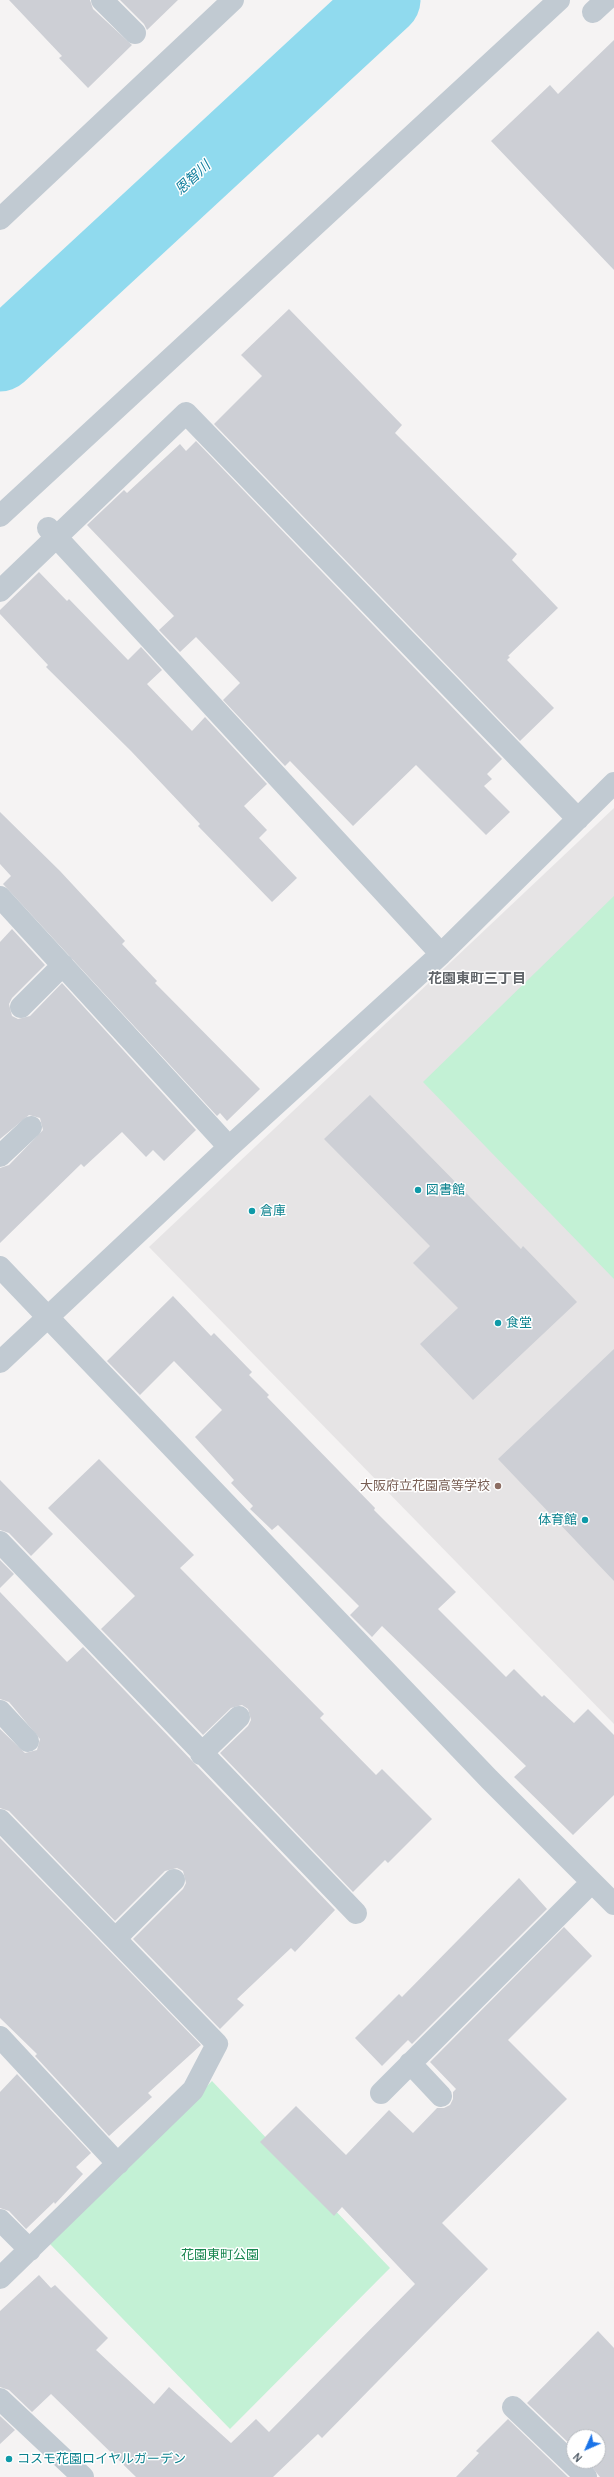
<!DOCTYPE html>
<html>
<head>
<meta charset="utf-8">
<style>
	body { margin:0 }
	#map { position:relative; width:614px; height:2477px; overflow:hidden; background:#f5f3f3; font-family:Karla,sans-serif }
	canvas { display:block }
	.north { position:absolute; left:566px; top:2429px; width:40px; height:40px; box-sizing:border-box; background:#fff; border:1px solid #b7bbc0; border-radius:50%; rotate:225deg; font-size:11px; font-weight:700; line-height:16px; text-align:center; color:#4a5661 }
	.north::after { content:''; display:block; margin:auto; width:14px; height:18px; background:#1a73e8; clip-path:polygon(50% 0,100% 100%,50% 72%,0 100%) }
</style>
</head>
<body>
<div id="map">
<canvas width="614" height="2477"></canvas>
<div class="north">N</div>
</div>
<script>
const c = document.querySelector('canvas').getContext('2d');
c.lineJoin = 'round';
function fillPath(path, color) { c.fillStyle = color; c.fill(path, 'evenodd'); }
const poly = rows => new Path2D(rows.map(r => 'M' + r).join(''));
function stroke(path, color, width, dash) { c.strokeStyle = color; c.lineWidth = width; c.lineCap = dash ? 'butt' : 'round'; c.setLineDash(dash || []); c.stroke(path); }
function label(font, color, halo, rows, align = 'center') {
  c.font = font + ' Karla,"Noto Sans JP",sans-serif'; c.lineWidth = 3; c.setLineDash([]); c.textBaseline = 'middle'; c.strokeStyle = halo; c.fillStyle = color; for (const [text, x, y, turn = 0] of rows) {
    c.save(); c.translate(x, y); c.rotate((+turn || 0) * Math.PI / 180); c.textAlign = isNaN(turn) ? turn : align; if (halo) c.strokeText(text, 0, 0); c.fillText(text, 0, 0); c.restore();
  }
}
fillPath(poly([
	[614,808,614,1724,149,1247]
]), '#e6e4e5');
fillPath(poly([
	[614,896,614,1279,423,1082],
	[212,2081,390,2268,230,2429,50,2244]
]), '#c3f1d5');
stroke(poly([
	[0,356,385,0]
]), '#90daee', 71);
fillPath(poly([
	[9,0,90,0,93,9,132,45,88,88,59,58,62,56],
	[120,0,178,0,147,30,144,24],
	[614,40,614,270,491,141,550,85,558,94],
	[289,309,402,425,395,433,517,554,512,560,558,608,508,656,510,657,507,660,554,708,520,741,214,424,262,376,241,355],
	[196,441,502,759,487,774,492,779,484,786,510,812,486,835,416,765,353,826,290,761,285,766,223,700,240,683,196,637,180,652,159,630,174,616,87,525,124,490,127,493,180,444,186,451],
	[39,572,67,601,69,599,128,660,141,647,162,670,147,684,192,731,205,717,267,784,244,806,267,830,259,838,297,878,272,902,198,826,200,824,131,751,46,667,48,665,0,614,0,610],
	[0,812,60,871,125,941,122,944,157,981,155,983,260,1089,227,1121,220,1113,217,1116,3,884,11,876,0,864],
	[12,929,45,965,12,998,9,1004,12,1016,18,1019,30,1016,62,983,196,1130,164,1161,153,1150,146,1157,122,1132,84,1167,81,1164,0,1243,0,1168,9,1165,43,1130,40,1118,29,1115,0,1139,0,942],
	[370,1095,521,1249,523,1246,577,1302,473,1400,420,1344,458,1308,413,1263,430,1246,324,1139],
	[173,1296,211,1336,214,1333,252,1372,249,1375,269,1395,267,1397,375,1508,374,1510,456,1592,438,1609,506,1677,514,1669,542,1697,544,1695,574,1723,588,1709,614,1735,614,1795,573,1835,514,1777,526,1766,382,1626,372,1637,350,1615,359,1606,278,1525,272,1530,250,1509,253,1506,231,1483,234,1480,195,1437,222,1410,174,1361,140,1395,107,1361],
	[614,1349,614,1581,498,1459],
	[99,1459,194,1555,180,1568,324,1714,320,1718,376,1775,382,1769,432,1819,388,1863,385,1860,353,1892,220,1753,248,1726,251,1720,248,1709,242,1705,231,1708,203,1735,101,1629,135,1596,48,1508],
	[0,1480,53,1534,31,1556,9,1533,0,1530],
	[0,1560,14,1574,0,1588],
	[0,1592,67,1662,83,1647,335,1910,295,1952,291,1948,237,1999,244,2005,220,2029,133,1939,183,1889,186,1883,183,1871,177,1868,165,1871,115,1921,9,1811,0,1808,0,1729,25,1753,37,1750,40,1739,9,1702,0,1699],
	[0,1838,201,2045,148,2093,152,2097,109,2136,35,2056,37,2054,0,2018],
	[519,1878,547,1909,412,2044,408,2040,382,2066,355,2038,399,1994,402,1997],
	[564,1927,592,1956,508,2040,567,2099,442,2223,488,2269,322,2438,318,2434,273,2477,136,2477,51,2394,32,2412,9,2390,0,2387,0,2311,39,2275,51,2288,55,2285,108,2338,96,2350,154,2404,169,2387,231,2443,256,2419,269,2432,415,2284,342,2207,334,2216,260,2142,296,2106,346,2155,389,2110,413,2133,437,2108,444,2108,450,2105,453,2099,453,2092,456,2089,430,2062],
	[17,2074,91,2153,76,2167,83,2174,55,2204,54,2202,26,2229,9,2211,0,2208,0,2092],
	[598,2331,614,2348,614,2477,600,2477,587,2461,598,2461,598,2437,574,2437,574,2448,527,2403],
	[0,2416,15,2430,0,2444],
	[508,2419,510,2421,568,2477,456,2477,479,2453,476,2451]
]), '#cdcfd5');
stroke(poly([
	[102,0,135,33],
	[593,12,606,0],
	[0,219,233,0],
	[0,516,559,0],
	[48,528,441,954],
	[0,591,186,413,578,819],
	[0,897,229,1147],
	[21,1007,63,965],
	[0,1156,31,1127],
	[0,1267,489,1779,614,1904],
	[0,1362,229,1147,441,954,614,783],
	[0,1542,356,1913],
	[0,1711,28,1741],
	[201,1754,239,1717],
	[0,1820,217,2044,193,2090,0,2278],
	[116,1938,174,1880],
	[0,2037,118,2164],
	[410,2063,441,2096],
	[381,2093,592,1882],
	[0,2220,30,2250],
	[0,2399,83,2477],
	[513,2407,586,2477]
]), '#c1cad2', 22);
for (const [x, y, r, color] of [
	[418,1190,4,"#0f9aa8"],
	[252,1211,4,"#0f9aa8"],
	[498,1323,4,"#0f9aa8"],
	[498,1486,4,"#8d6e63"],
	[585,1520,4,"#0f9aa8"],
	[9,2459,4,"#0f9aa8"]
]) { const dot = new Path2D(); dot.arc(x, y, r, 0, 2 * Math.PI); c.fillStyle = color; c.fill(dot); stroke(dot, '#fff', 1.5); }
label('13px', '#0d838f', '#fff', [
	["図書館",426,1190],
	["倉庫",260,1211],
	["食堂",506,1323],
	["体育館",577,1520,"right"],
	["コスモ花園ロイヤルガーデン",17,2459]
], 'left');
label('13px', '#785e54', '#fff', [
	["大阪府立花園高等学校",490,1486]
], 'right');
label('13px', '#17864f', '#fff', [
	["花園東町公園",220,2255]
]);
label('italic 14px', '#0c7c9b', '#fff', [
	["恩智川",193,178,-43]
]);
label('bold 14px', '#5f6368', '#fff', [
	["花園東町三丁目",477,979]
]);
</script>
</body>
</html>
